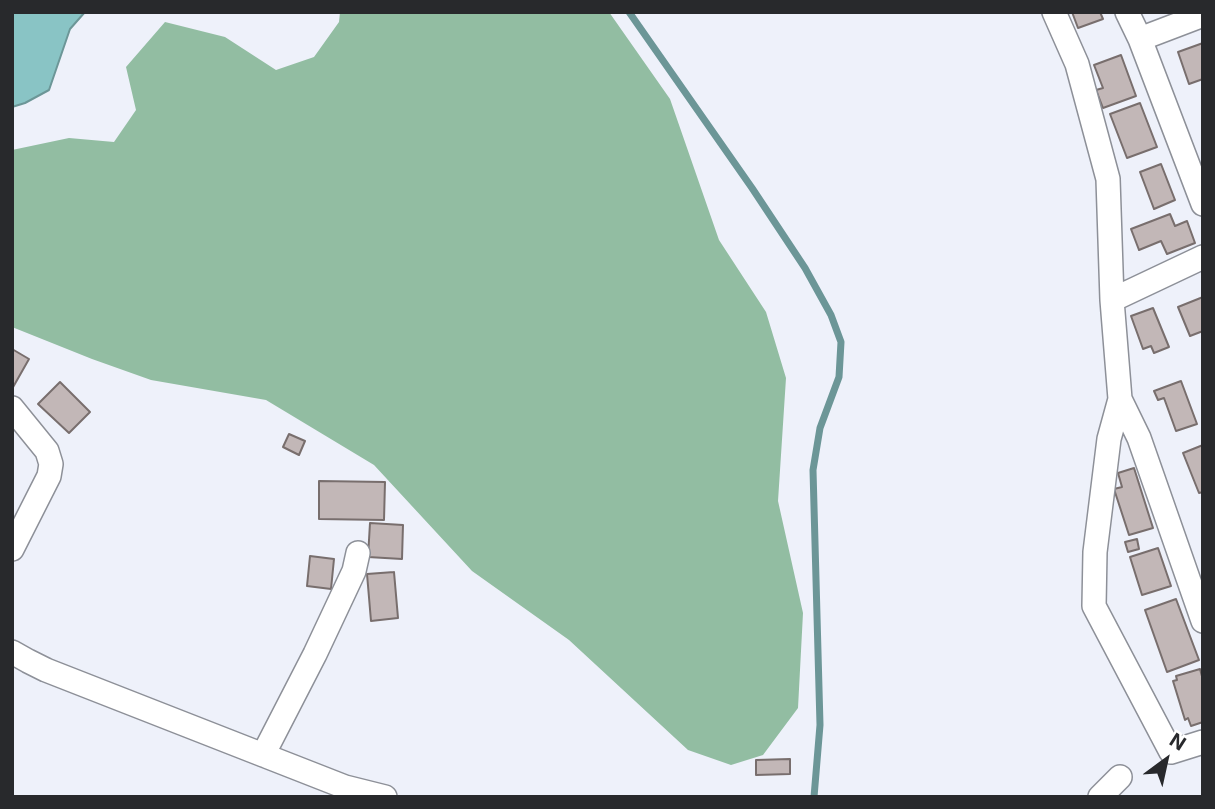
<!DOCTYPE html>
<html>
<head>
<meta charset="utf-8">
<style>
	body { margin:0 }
	#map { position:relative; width:1215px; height:809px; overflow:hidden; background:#eef1fa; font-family:Inter,sans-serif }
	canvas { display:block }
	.frame { position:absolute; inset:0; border:14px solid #28292c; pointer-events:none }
	.north { position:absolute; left:1131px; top:725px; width:70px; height:70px; -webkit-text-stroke:5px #fff; paint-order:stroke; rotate:33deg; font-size:19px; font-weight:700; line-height:28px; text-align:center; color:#28292c }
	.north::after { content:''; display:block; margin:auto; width:24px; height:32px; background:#28292c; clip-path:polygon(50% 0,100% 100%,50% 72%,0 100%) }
</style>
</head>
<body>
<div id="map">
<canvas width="1215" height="809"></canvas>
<div class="frame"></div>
<div class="north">N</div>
</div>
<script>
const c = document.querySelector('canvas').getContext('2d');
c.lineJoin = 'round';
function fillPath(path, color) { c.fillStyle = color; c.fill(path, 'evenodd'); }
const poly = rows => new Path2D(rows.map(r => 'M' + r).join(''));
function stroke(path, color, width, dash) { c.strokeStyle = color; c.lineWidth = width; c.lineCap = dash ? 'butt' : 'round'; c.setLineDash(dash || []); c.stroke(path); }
fillPath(poly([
	[340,12,609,12,670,99,719,240,766,312,786,378,778,501,803,613,798,708,763,755,731,765,688,750,569,640,472,571,374,465,266,400,151,380,92,359,12,327,12,150,69,138,114,142,136,110,126,67,165,22,225,37,276,70,314,57,339,22]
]), '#92bda2');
const water = poly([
	[12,12,85,12,70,29,49,90,25,103,12,107,12,12]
]);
fillPath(water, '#89c4c5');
stroke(water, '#6c9697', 2);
stroke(poly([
	[629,12,752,188,805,268,831,315,841,342,839,377,820,428,813,470,820,725,814,797]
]), '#6c9697', 7);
const building = poly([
	[1072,12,1100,12,1103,19,1078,28,1072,12],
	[1203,43,1203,79,1189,84,1178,52,1203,43],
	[1121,55,1136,96,1103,108,1096,90,1103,88,1094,65,1121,55],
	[1140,103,1157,147,1127,158,1110,114,1140,103],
	[1161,164,1175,200,1154,209,1140,172,1161,164],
	[1170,214,1175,226,1187,221,1195,243,1167,254,1161,241,1139,250,1131,229,1170,214],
	[1203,297,1203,331,1190,336,1178,307,1203,297],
	[1153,308,1169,347,1154,353,1151,346,1143,349,1131,316,1153,308],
	[12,349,29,359,12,389,12,349],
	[1181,381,1197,424,1176,431,1164,398,1158,400,1154,391,1181,381],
	[60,382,90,412,69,433,38,404,60,382],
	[289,434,305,441,299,455,283,447,289,434],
	[1203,445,1203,492,1199,493,1183,453,1203,445],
	[1134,468,1153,528,1129,535,1114,489,1122,487,1118,473,1134,468],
	[319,481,385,482,384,520,319,519,319,481],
	[370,523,403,525,402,559,368,557,370,523],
	[1137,539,1139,549,1128,552,1125,542,1137,539],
	[1158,548,1171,586,1142,595,1130,557,1158,548],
	[310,556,334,559,331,589,307,586,310,556],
	[394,572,398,618,371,621,367,574,394,572],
	[1176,599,1199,660,1167,672,1145,610,1176,599],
	[1200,669,1203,680,1203,722,1191,726,1188,718,1185,720,1173,681,1177,680,1176,676,1200,669],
	[790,759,790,774,756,775,756,760,790,759]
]);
fillPath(building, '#c2b7b7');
stroke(building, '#786e6d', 2);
const minor = poly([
	[1054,12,1077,64,1108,179,1112,300,1120,399,1139,438,1203,621],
	[1127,12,1140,39,1203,204],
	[1140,39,1203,15],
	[1112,300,1203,257],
	[1120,399,1109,439,1095,552,1094,606,1171,752,1203,742],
	[12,408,47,451,51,464,49,476,12,549],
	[12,652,28,661,46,670,345,787,385,797],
	[263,755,315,654,354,571,358,553],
	[1100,797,1120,777]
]);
stroke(minor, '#8d9098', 26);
stroke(minor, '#fff', 23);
</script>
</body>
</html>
